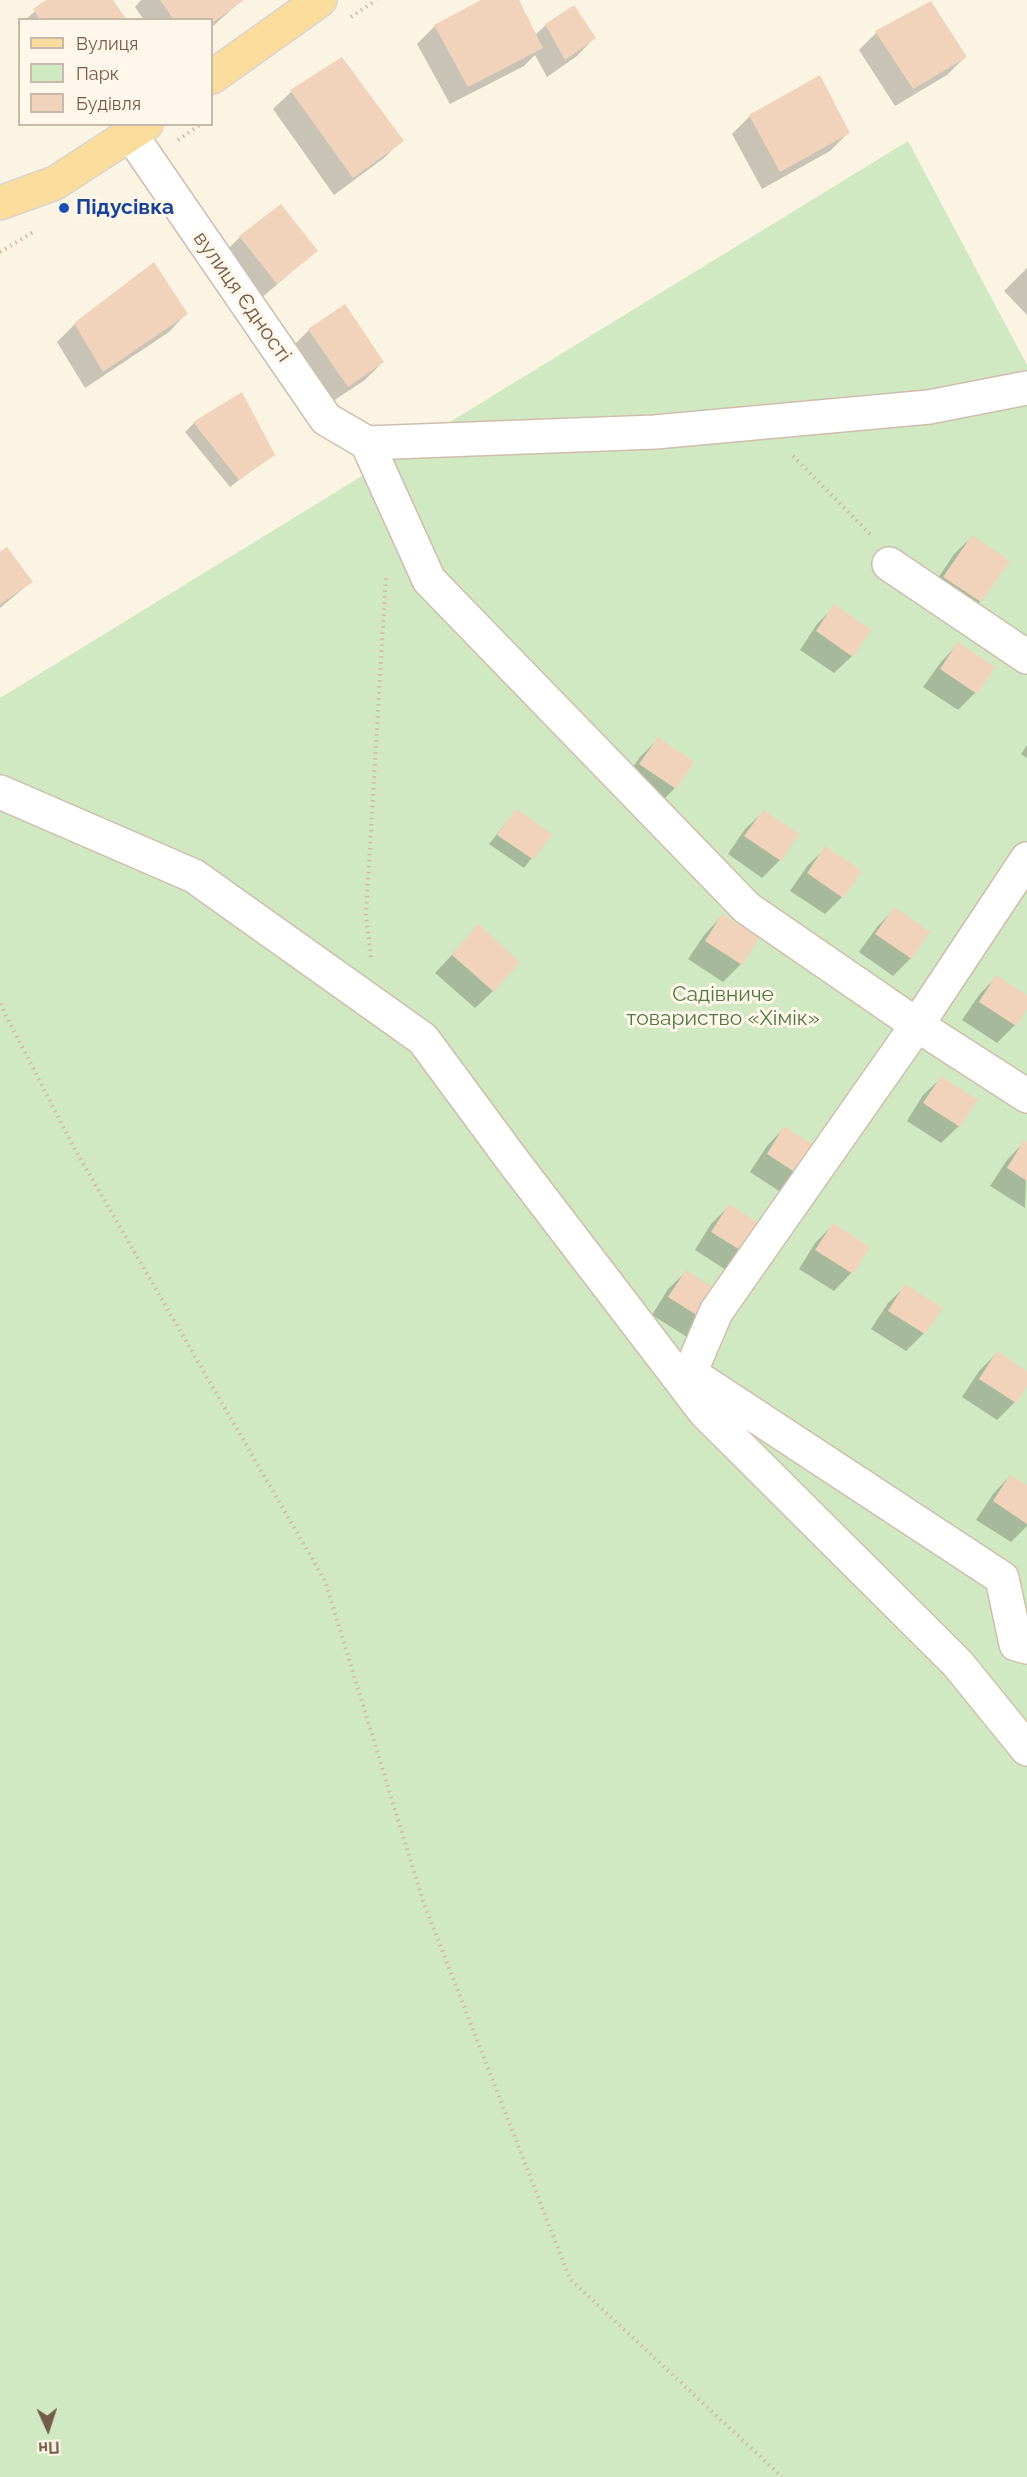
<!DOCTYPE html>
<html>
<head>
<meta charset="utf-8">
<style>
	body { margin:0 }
	#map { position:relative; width:1027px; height:2477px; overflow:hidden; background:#fcf4e3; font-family:Raleway,sans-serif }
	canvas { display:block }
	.legend { position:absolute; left:18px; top:18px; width:195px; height:108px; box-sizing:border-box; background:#fff7e9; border:2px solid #c7b9a9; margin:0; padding:8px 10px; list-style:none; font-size:18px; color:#745b4a }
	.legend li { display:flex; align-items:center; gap:12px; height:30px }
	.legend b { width:30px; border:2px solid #c7b9a9 }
	.north { position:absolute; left:18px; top:2399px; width:60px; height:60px; -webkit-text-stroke:4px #fff7e9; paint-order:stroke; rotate:177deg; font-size:16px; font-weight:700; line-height:24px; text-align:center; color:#745b4a }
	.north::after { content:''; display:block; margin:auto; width:21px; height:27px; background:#745b4a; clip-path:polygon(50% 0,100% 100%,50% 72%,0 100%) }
</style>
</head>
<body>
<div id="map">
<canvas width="1027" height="2477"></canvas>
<ul class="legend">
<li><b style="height:8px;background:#fadc9d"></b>Вулиця</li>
<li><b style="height:16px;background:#d0e9c2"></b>Парк</li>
<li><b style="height:16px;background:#f1d3bb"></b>Будівля</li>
</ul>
<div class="north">Пн</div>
</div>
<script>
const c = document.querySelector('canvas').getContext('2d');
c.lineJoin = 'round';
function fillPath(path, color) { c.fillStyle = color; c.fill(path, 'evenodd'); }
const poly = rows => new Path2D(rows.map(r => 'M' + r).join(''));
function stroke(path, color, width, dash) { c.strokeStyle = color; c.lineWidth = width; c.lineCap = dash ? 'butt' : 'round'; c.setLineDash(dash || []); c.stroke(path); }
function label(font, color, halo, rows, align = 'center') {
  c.font = font + ' Raleway,sans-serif'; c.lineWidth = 6; c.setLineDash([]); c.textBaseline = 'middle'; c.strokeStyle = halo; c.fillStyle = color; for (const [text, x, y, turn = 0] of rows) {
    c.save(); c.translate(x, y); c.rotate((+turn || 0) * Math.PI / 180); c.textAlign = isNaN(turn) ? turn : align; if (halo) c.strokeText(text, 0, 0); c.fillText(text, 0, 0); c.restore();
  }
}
fillPath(poly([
	[908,141,1027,365,1027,2477,0,2477,0,698]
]), '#d0e9c2');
fillPath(poly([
	[48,0,111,0,125,20,25,20],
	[141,0,242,0,212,27,212,20,144,20,135,7],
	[484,0,518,0,535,35,546,25,574,7,594,38,577,56,547,77,535,55,524,66,450,104,417,44,435,26],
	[876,33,965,57,947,75,895,106,859,50],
	[341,59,402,140,384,158,334,195,273,109,291,92],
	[750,116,848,133,830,151,762,189,732,134],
	[281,206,316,251,259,300,222,255,240,237],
	[1027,268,1027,315,1004,291],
	[186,314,169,332,85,388,57,342,75,324],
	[309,330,383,362,365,380,330,403,291,348],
	[241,394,273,455,230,487,185,432,194,423],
	[972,537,1008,561,980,602,962,619,927,595,954,554],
	[0,554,31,582,0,608],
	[835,606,852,656,834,673,800,650,817,624],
	[958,644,975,693,958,710,923,687,941,662],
	[658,739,692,763,675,788,657,806,623,782,640,757],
	[1027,745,1027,758,1021,754],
	[516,811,550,834,524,868,489,844],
	[763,812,797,835,780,860,762,878,728,854,745,829],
	[826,848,842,897,825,914,790,891,808,865],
	[894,909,911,958,893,976,859,952,877,927],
	[722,916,741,964,723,982,688,959,705,934],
	[478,927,493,991,475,1008,435,973],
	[996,977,1027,997,1027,1006,1015,1025,997,1043,962,1020,979,995],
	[941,1078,959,1126,941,1143,907,1121,923,1095],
	[784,1128,819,1151,785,1195,750,1172,767,1146],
	[1024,1142,1027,1144,1025,1208,990,1186,1007,1160],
	[729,1206,747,1254,729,1272,695,1250,711,1224],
	[833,1225,868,1247,851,1273,834,1291,799,1269,815,1243],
	[686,1272,704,1320,687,1337,652,1315,668,1289],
	[906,1286,941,1308,924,1333,906,1351,871,1329,888,1303],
	[997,1353,1027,1373,1027,1383,1015,1402,997,1420,962,1397,979,1371],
	[1010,1476,1027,1487,1027,1526,1011,1542,976,1520,993,1494]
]), '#0003');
fillPath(poly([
	[46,0,113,0,127,20,40,20,33,9],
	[160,0,244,0,212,23,212,20,174,20],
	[481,0,519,0,543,48,468,87,434,25],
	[931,1,967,57,913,89,875,31],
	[574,5,596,38,565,60,545,24],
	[342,57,404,141,353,178,290,90],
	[820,75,850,133,780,172,749,115],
	[281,204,318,251,277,284,239,236],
	[154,262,188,314,103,372,74,323],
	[345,304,384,362,348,387,308,329],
	[242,392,275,455,239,480,193,422],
	[972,535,1010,561,981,602,943,577],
	[7,547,33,582,0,604,0,552],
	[834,604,871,630,853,657,816,631],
	[958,642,995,667,977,694,940,669],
	[658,737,694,762,676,789,639,764],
	[516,809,552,834,534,860,497,835],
	[763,810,799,834,781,861,744,836],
	[825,846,862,871,843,898,807,873],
	[894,907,930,932,912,959,875,934],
	[722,914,759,938,742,965,705,941],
	[478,924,520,962,494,992,452,955],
	[996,975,1027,995,1027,1009,1016,1026,979,1002],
	[941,1076,978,1100,960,1127,923,1103],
	[784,1126,821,1150,804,1178,767,1154],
	[1024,1140,1027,1142,1027,1181,1007,1168],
	[729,1204,766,1228,748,1255,711,1232],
	[833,1223,870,1247,853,1274,815,1250],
	[686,1270,723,1294,706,1321,668,1297],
	[905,1284,943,1308,925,1334,888,1311],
	[997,1351,1027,1371,1027,1386,1016,1403,979,1379],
	[1010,1475,1027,1485,1027,1524,993,1501]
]), '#f1d3bb');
const minor = poly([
	[131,135,326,419,367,443],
	[367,443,429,580,747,908,917,1025,716,1312,690,1373,1002,1578,1016,1644,1027,1647],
	[367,443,655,432,929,407,1027,388],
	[889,564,1027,657],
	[0,792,194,876,423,1039,513,1161,705,1412,958,1664,1027,1749],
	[1027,859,917,1025,1027,1096]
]);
const major = poly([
	[212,77,320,0],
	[0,203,55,183,146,124]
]);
stroke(minor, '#cfbead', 36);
stroke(major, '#dbd4d0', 36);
stroke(poly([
	[351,17,376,0],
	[178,140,201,124],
	[0,252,35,231],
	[793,456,870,534],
	[371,957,366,915,386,575],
	[0,1004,73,1146,325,1581,423,1901,570,2279,782,2477]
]), '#d6b79f', 4, [1.5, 4.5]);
stroke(minor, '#fff', 33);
stroke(major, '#fadc9d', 33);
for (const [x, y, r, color] of [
	[64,208,6,"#1a4fb4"]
]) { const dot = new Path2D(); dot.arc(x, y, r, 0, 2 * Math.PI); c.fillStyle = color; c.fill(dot); stroke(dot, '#fff7e9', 2); }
label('bold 21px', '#164399', '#fff7e9', [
	["Підусівка",76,208]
], 'left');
label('21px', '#745b4a', '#fff7e9', [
	["вулиця Єдності",242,297,55]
]);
label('21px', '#4f7942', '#fff7e9', [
	["Садівниче",723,995],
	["товариство «Хімік»",723,1019]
]);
</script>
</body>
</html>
